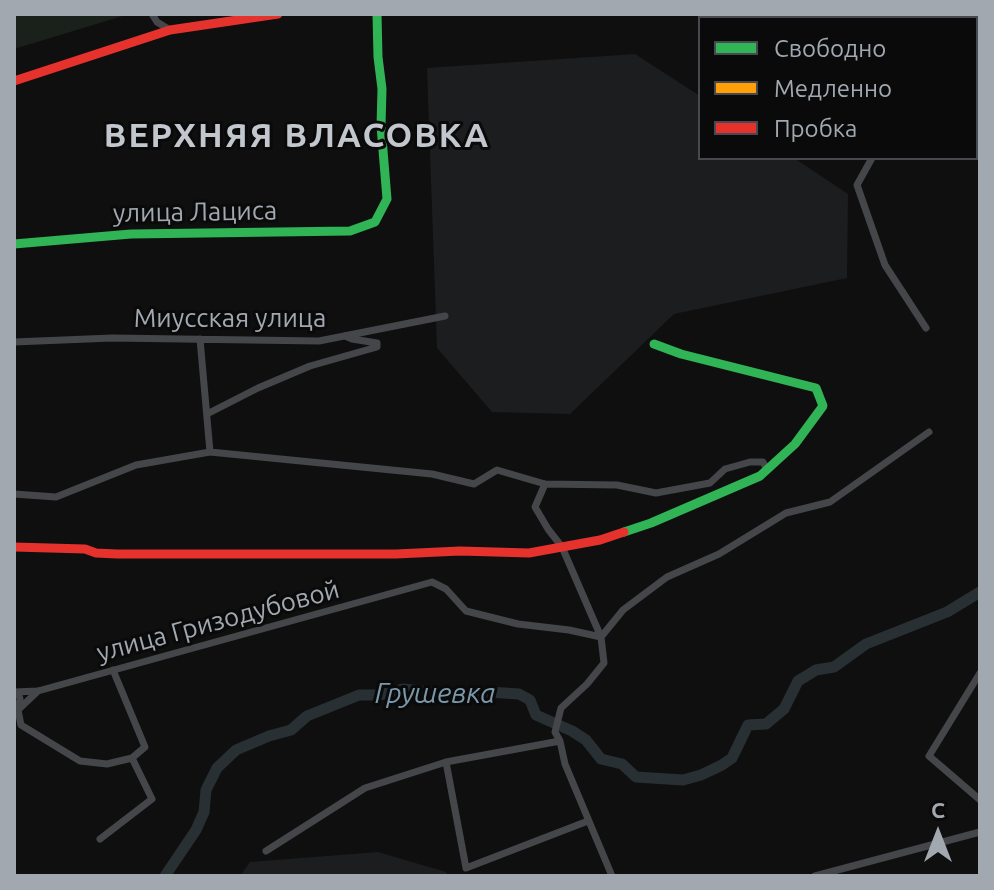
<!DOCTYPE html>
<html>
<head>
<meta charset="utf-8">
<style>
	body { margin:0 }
	#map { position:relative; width:994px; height:890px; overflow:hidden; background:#0f0f10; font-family:Ubuntu,sans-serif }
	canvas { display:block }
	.frame { position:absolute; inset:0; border:16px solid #a1a8b0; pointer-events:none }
	.legend { position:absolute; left:698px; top:16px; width:280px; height:144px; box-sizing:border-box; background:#0a0a0b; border:2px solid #46494d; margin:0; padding:10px 14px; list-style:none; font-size:24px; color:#a1a8b0 }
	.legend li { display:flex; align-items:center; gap:16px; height:40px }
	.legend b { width:40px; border:2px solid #46494d }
	.north { position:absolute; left:898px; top:794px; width:80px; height:80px; -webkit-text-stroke:6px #0a0a0b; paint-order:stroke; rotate:0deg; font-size:22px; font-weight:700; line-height:32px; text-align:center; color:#a1a8b0 }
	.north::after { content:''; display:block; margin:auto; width:28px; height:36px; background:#a1a8b0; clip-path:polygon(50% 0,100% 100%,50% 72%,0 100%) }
</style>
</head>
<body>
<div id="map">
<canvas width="994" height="890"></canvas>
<div class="frame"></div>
<ul class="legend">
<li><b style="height:10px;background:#30b455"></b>Свободно</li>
<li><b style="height:10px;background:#ff9f0a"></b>Медленно</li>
<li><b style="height:10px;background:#e5322d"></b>Пробка</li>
</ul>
<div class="north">С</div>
</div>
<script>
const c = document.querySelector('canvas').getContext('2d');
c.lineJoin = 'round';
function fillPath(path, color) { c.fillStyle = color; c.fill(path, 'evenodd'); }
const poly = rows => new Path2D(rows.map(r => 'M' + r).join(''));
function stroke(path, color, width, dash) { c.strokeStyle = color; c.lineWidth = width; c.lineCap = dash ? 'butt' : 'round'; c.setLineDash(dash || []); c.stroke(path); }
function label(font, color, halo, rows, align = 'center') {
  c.font = font + ' Ubuntu,sans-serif'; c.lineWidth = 6; c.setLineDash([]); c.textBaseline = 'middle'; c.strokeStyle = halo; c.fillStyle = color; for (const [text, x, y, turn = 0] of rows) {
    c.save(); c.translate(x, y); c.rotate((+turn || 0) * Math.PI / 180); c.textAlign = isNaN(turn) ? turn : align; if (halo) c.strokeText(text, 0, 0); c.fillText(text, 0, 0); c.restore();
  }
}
fillPath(poly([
	[635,54,700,96,700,158,794,158,848,194,847,278,674,314,570,414,492,412,437,348,427,68],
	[378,852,446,872,448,876,240,876,250,862]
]), '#1c1d1e');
fillPath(poly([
	[14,14,126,14,126,15,14,49]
]), '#1a201a');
stroke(poly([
	[165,876,196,830,204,812,206,790,217,768,236,750,269,736,291,730,307,716,359,695,380,695,403,689,454,695,488,692,519,694,530,700,536,715,572,731,586,740,601,759,622,764,636,777,683,780,701,775,722,765,732,758,748,725,766,724,784,709,798,681,816,670,834,667,866,644,947,612,980,592]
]), '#283034', 11);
stroke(poly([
	[152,14,157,22,170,30],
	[906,14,928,18],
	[976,25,980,26],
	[872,158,857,185,885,265,926,328],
	[200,339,210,452],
	[14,342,112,338,319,341,445,316],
	[207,414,258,388,310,366,377,347,377,343,352,339,345,336],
	[545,484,535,507,548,529,562,547,601,637,623,610,667,577,719,554,786,513,830,502,929,432],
	[14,494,56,497,136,465,210,452,432,474,474,484,497,470,545,484,617,485,656,493,710,483,725,469,750,462,763,462,767,470],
	[14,692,38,691,432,582,446,589,466,611,518,624,569,630,601,637,604,663,587,684,561,708,555,732,560,741,565,764,612,876],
	[18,692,20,699,18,710,21,725,80,761,107,764,132,758,145,747,113,670],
	[19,709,38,691],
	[446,762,466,868,588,821],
	[979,799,929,756,980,673],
	[100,839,152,799,132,758],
	[266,851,365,788,446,762,560,741],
	[815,876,980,832]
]), '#444649', 7);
stroke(poly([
	[799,14,804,18],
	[14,244,131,234,350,231,375,222,387,199,381,126,382,89,378,57,377,14],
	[624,532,651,523,760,476,795,444,823,406,816,388,681,354,654,344]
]), '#30b455', 9);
stroke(poly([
	[976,92,980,92]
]), '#ff9f0a', 9);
stroke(poly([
	[14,81,170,30,278,14],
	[14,547,85,549,96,553,117,554,396,554,460,551,529,553,600,540,624,532]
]), '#e5322d', 9);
label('26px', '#a1a8b0', '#0a0a0b', [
	["улица Лациса",195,212,-1],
	["Миусская улица",230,318],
	["улица Гризодубовой",218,621,-15]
]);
label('italic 28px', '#7a98aa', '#0a0a0b', [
	["Грушевка",435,694]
]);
c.letterSpacing = '2px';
label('bold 34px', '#c2c6cd', '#0a0a0b', [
	["ВЕРХНЯЯ ВЛАСОВКА",297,136]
]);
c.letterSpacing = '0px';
</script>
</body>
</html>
